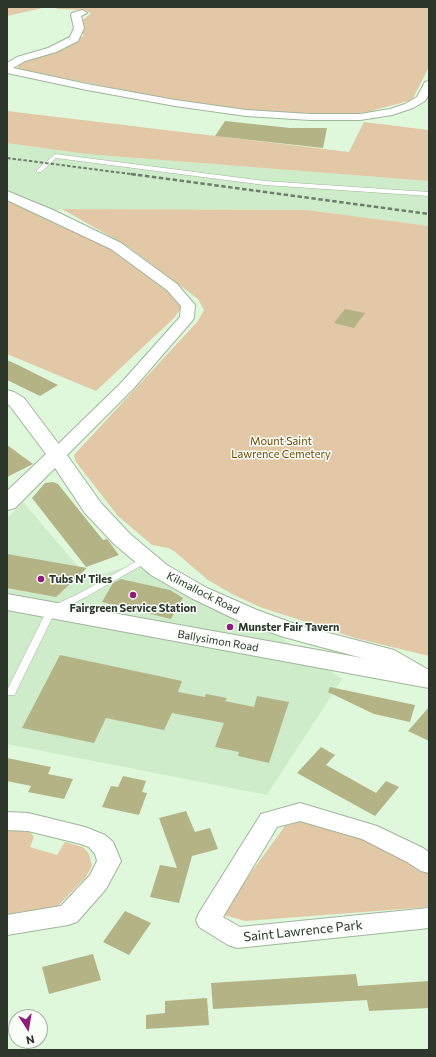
<!DOCTYPE html>
<html>
<head>
<meta charset="utf-8">
<style>
	body { margin:0 }
	#map { position:relative; width:436px; height:1057px; overflow:hidden; background:#dff7da; font-family:Commissioner,sans-serif }
	canvas { display:block }
	.frame { position:absolute; inset:0; border:8px solid #2c362b; pointer-events:none }
	.north { position:absolute; left:8px; top:1009px; width:40px; height:40px; box-sizing:border-box; background:#f9fef8; border:1px solid #a7aea6; border-radius:50%; rotate:168deg; font-size:11px; font-weight:700; line-height:16px; text-align:center; color:#2c362b }
	.north::after { content:''; display:block; margin:auto; width:14px; height:18px; background:#901b7a; clip-path:polygon(50% 0,100% 100%,50% 72%,0 100%) }
</style>
</head>
<body>
<div id="map">
<canvas width="436" height="1057"></canvas>
<div class="frame"></div>
<div class="north">N</div>
</div>
<script>
const c = document.querySelector('canvas').getContext('2d');
c.lineJoin = 'round';
function fillPath(path, color) { c.fillStyle = color; c.fill(path, 'evenodd'); }
const poly = rows => new Path2D(rows.map(r => 'M' + r).join(''));
function stroke(path, color, width, dash) { c.strokeStyle = color; c.lineWidth = width; c.lineCap = dash ? 'butt' : 'round'; c.setLineDash(dash || []); c.stroke(path); }
function label(font, color, halo, rows, align = 'center') {
  c.font = font + ' Commissioner,sans-serif'; c.lineWidth = 3; c.setLineDash([]); c.textBaseline = 'middle'; c.strokeStyle = halo; c.fillStyle = color; for (const [text, x, y, turn = 0] of rows) {
    c.save(); c.translate(x, y); c.rotate((+turn || 0) * Math.PI / 180); c.textAlign = isNaN(turn) ? turn : align; if (halo) c.strokeText(text, 0, 0); c.fillText(text, 0, 0); c.restore();
  }
}
fillPath(poly([
	[7,143,86,154,429,181,429,226,307,210,62,209,41,214,7,200],
	[23,502,88,578,134,565,271,631,342,679,267,795,7,744,7,518]
]), '#cfecca');
fillPath(poly([
	[14,7,47,7,7,16,7,8],
	[52,7,429,7,429,67,412,100,367,112,338,115,308,115,250,110,158,97,18,69,19,62,62,50,83,36,83,20,91,13,83,10,58,9],
	[7,111,349,152,364,122,429,130,429,181,86,154,7,143],
	[7,200,111,249,164,288,182,307,174,318,96,391,7,354],
	[62,209,307,210,429,226,429,656,355,638,260,607,232,594,208,580,174,551,168,548,152,545,118,516,76,462,74,455,198,321,204,310,198,299,127,246],
	[300,822,317,822,337,828,421,867,429,874,429,907,245,921,221,914,285,826],
	[11,830,30,832,34,837,30,847,57,855,65,842,83,847,89,854,92,866,85,878,56,908,7,915,7,831]
]), '#e2c8a6');
fillPath(poly([
	[225,121,290,128,327,128,323,148,215,136],
	[345,309,365,313,354,328,334,323],
	[7,360,18,365,58,385,40,396,7,380],
	[7,445,33,464,7,477],
	[53,482,58,484,103,540,107,539,119,555,86,567,32,498,45,483],
	[7,554,87,568,56,597,7,588],
	[121,579,170,590,183,598,171,619,102,602,113,583],
	[60,655,182,681,178,692,205,697,206,694,227,698,225,701,254,707,257,696,289,702,269,763,238,756,239,752,215,747,224,723,172,713,164,730,106,718,94,743,22,728],
	[330,687,415,705,410,722,374,714,328,692],
	[429,707,429,741,408,731],
	[321,747,335,755,326,765,376,793,386,781,399,787,375,816,297,773],
	[7,758,51,767,48,774,73,779,64,799,28,792,31,786,7,781],
	[123,776,146,781,142,792,147,793,139,815,102,807,111,786,118,787],
	[186,811,195,832,210,828,218,849,192,856,179,903,150,897,160,865,177,868,159,818],
	[125,911,151,923,129,955,103,942],
	[93,954,101,980,49,994,42,967],
	[356,974,358,986,429,981,429,1008,369,1011,367,1000,213,1009,211,983],
	[207,998,209,1025,146,1029,146,1015,165,1013,165,1001]
]), '#b3b385');
const service = poly([
	[55,154,265,181,429,192,429,196,265,185,56,158,41,172,37,172,37,170,55,154],
	[146,556,151,559,149,561,84,598,55,612,16,692,15,695,7,695,7,690,48,608,78,594,146,556]
]);
const minor = poly([
	[82,10,87,13,81,16,84,28,78,41,56,52,25,61,13,68,87,84,175,100,246,110,310,114,360,114,390,109,405,104,417,97,425,82,429,81,429,94,425,101,413,108,392,115,360,120,310,120,246,116,175,106,87,90,7,73,7,63,17,57,48,48,70,37,74,28,71,15,72,13,82,10],
	[7,191,53,210,121,243,177,284,195,305,194,318,192,321,133,389,63,459,57,460,51,459,49,455,51,451,121,383,180,317,181,306,167,290,111,249,7,200,7,191],
	[300,803,377,826,423,848,429,852,429,873,421,871,407,862,362,839,300,821,277,827,223,917,240,927,429,908,429,928,237,948,228,945,199,927,196,920,199,913,261,814,300,803],
	[7,812,28,813,85,827,105,835,113,842,121,861,106,889,77,922,68,925,7,935,7,915,61,906,90,875,97,861,95,854,89,847,81,844,28,831,7,830,7,812]
]);
const tertiary = poly([
	[7,390,14,392,24,398,64,451,101,503,130,534,167,565,207,588,257,610,298,625,394,650,429,670,429,684,422,686,413,683,377,662,284,637,241,622,191,598,151,575,114,544,85,513,55,468,15,508,7,510,7,491,46,454,10,406,7,404,7,390]
]);
const secondary = poly([
	[7,594,429,670,429,688,7,610,7,594]
]);
stroke(service, '#9fb69b', 1);
stroke(minor, '#9fb69b', 2);
stroke(tertiary, '#9fb69b', 2);
stroke(secondary, '#9fb69b', 2);
fillPath(service, '#fff');
fillPath(minor, '#fff');
fillPath(tertiary, '#fff');
fillPath(secondary, '#fff');
stroke(poly([
	[7,158,138,175]
]), '#6d7c6b', 2, [3.5, 2]);
stroke(poly([
	[131,174,429,214]
]), '#6d7c6b', 2.5, [4.5, 2.5]);
for (const [x, y, r, color] of [
	[41,579,4,"#901b7a"],
	[133,595,4,"#901b7a"],
	[230,627,4,"#901b7a"]
]) { const dot = new Path2D(); dot.arc(x, y, r, 0, 2 * Math.PI); c.fillStyle = color; c.fill(dot); stroke(dot, '#f9fef8', 1.5); }
label('11px', '#6e4800', '#f9fef8', [
	["Mount Saint",281,441],
	["Lawrence Cemetery",281,454]
]);
label('bold 11px', '#2c362b', '#f9fef8', [
	["Tubs N' Tiles",49,579],
	["Fairgreen Service Station",133,608,"center"],
	["Munster Fair Tavern",238,627]
], 'left');
label('11px', '#2c362b', '#f9fef8', [
	["Kilmallock Road",203,593,27],
	["Ballysimon Road",218,641,10]
]);
label('13px', '#2c362b', '#f9fef8', [
	["Saint Lawrence Park",303,931,-6]
]);
</script>
</body>
</html>
